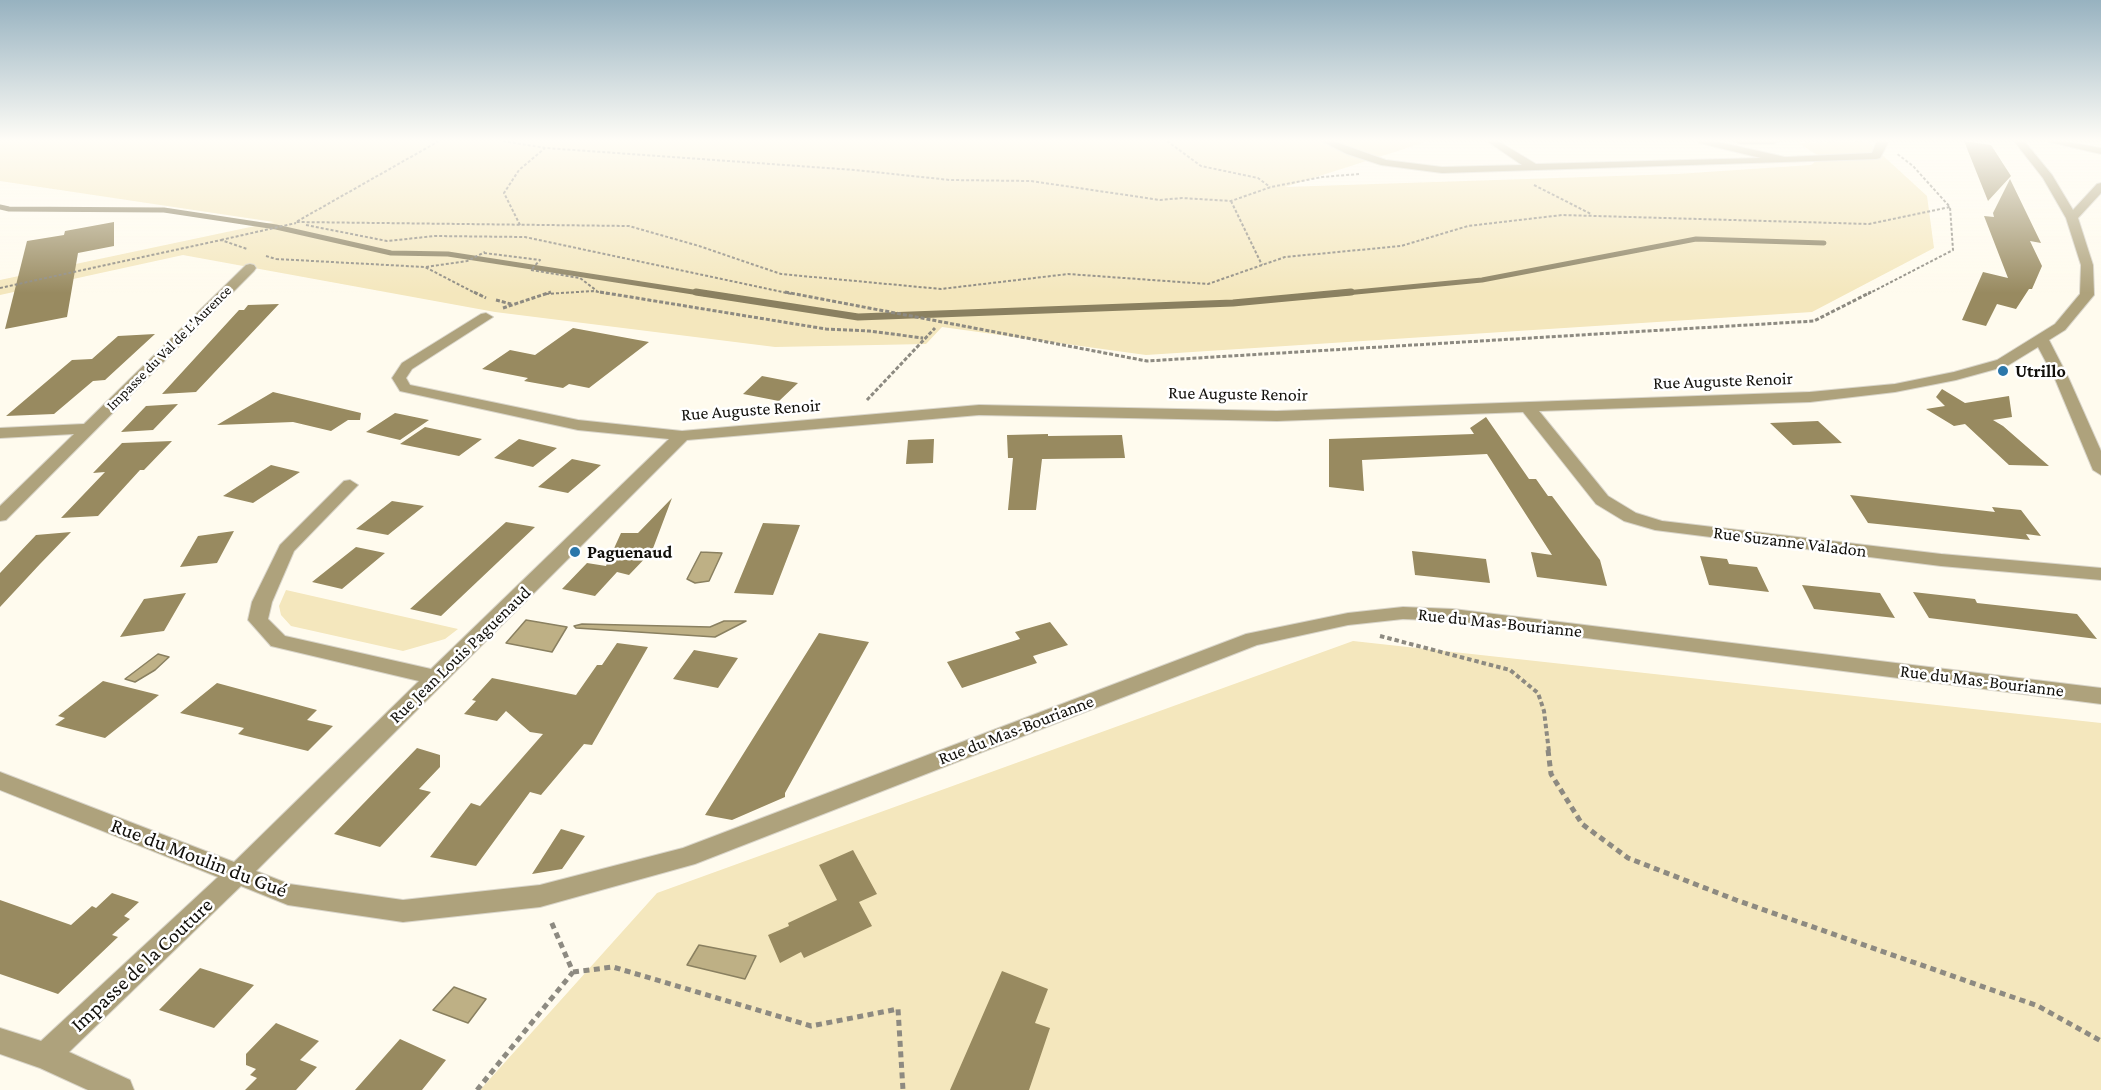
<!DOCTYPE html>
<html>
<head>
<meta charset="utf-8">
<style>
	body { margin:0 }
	canvas { display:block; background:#fffbee }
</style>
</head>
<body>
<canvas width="2101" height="1090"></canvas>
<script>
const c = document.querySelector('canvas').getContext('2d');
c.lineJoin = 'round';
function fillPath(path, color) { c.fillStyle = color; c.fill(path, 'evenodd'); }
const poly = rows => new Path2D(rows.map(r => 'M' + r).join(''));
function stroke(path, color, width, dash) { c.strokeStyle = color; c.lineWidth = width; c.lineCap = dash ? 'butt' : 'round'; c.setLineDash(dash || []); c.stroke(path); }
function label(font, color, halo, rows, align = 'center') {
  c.font = font + ' "Crimson Pro",serif'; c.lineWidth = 5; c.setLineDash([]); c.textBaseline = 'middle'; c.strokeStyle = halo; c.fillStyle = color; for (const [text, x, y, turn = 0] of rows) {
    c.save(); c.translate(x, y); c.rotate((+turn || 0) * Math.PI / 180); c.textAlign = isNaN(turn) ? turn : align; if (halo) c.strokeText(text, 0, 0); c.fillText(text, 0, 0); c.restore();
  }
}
fillPath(poly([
	[0,141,1429,141,1285,187,1677,174,1811,165,1821,157,1798,143,1867,141,1927,196,1934,248,1812,312,1146,355,942,327,926,344,775,347,495,312,183,255,0,295,0,280,274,222,0,181],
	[286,590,458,629,445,639,403,651,291,626,281,615,279,606],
	[1353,641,2101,723,2101,1090,480,1090,657,893]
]), '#f4e7bd');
const water = poly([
	[701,552,722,553,709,581,695,583,687,579,701,552],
	[526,620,567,627,552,652,506,643,526,620],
	[724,621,746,621,715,637,576,628,574,626,582,624,710,627,724,621],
	[158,654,169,657,155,670,135,682,125,679,158,654],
	[699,945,756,956,745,979,687,965,699,945],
	[454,987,486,999,468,1023,433,1010,454,987]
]);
fillPath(water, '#beb085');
stroke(water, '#8a8060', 1.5);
stroke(poly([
	[0,207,9,209,164,210,276,227,391,253,448,254,706,294],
	[1335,294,1482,280,1696,239,1824,243]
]), '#8a8060', 5);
stroke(poly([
	[696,292,858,317,1233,303,1351,292]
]), '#8a8060', 7);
fillPath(poly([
	[1964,141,1991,145,2011,176,1988,201],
	[2010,179,2041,243,2030,241,2042,266,2032,289,2029,289,2016,309,1997,304,1986,326,1962,320,1983,272,2008,278,1984,216,1994,217,1993,213],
	[114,222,114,246,78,253,67,317,5,329,27,241,64,235,65,231],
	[279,304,196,392,162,394,239,310,244,310,248,305],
	[573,328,649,342,589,388,569,384,563,388,524,381,528,378,482,369,510,350,535,355],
	[155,334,105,380,93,381,54,414,6,416,72,360,92,359,118,336],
	[762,376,798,383,779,401,743,394],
	[1942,389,1965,403,2009,396,2012,417,1993,420,2003,426,2049,466,2009,465,1965,424,1954,426,1926,409,1945,406,1936,397],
	[273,392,361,413,360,420,348,420,331,431,293,422,217,425],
	[178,404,153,430,121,432,146,406],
	[395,413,429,420,400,440,366,432],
	[1486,417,1529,479,1536,479,1548,496,1552,496,1600,560,1607,586,1537,577,1531,552,1552,555,1487,454,1362,460,1364,491,1329,487,1329,439,1474,434,1470,428],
	[1818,421,1842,443,1793,445,1770,423],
	[425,427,482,439,459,456,400,444],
	[1048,434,1048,436,1122,435,1125,458,1042,459,1036,510,1008,510,1013,458,1008,458,1007,435],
	[519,439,557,448,533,467,494,458],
	[934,439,933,463,906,464,908,440],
	[172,441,144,470,140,470,98,516,61,518,105,472,93,473,122,443],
	[572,459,601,465,568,493,538,487],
	[271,465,300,472,253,503,223,496],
	[1850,495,1995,512,1992,507,2021,510,2041,536,2026,534,2030,540,1868,523],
	[672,498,652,551,629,575,617,572,595,596,562,589,587,563,606,566,621,533,638,533],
	[392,501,424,506,388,535,356,529],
	[506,522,535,527,441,616,410,609],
	[763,523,800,525,773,595,734,593],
	[234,531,217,563,180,567,198,536],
	[71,532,40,564,0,607,0,573,36,535],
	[356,547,385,553,342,589,312,582],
	[1412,551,1486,559,1490,583,1415,575],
	[1700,556,1727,559,1729,564,1757,567,1769,592,1709,585],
	[1802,585,1880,593,1895,618,1814,609],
	[1913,592,1975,599,1977,603,2077,614,2097,639,1929,618],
	[186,593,164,631,120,637,144,599],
	[1050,622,1068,645,1033,656,1037,663,962,688,947,662,1020,639,1015,632],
	[819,633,869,642,785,793,785,797,732,820,705,815],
	[617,643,648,647,592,745,584,744,541,795,530,792,476,866,430,857,471,803,480,806,543,734,530,732,506,711,497,721,464,714,476,701,472,700,492,678,576,695,597,665,602,665],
	[694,650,738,658,718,688,673,679],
	[103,681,159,695,105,738,55,725,65,718,58,716],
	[217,683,317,710,307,720,333,726,308,751,238,734,244,728,180,713],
	[417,748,440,755,440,767,419,789,431,792,380,847,334,834],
	[561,829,585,836,562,869,532,874],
	[853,850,877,894,859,902,872,926,804,958,801,952,780,963,768,935,789,926,788,923,837,900,819,865],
	[112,893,139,902,124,916,130,919,112,935,118,937,58,994,0,974,0,900,71,925,92,906,96,908],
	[200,968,254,985,214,1028,159,1010],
	[1002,971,1048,989,1035,1023,1050,1028,1029,1090,950,1090],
	[276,1023,319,1041,300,1060,317,1067,296,1090,245,1090,257,1078,250,1075,256,1069,246,1065,246,1054],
	[400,1039,446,1060,422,1090,355,1090]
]), '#988a60');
const minor = poly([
	[1321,141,1333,141,1386,160,1442,167,1522,165,1487,141,1498,141,1536,164,1761,158,1699,143,1698,141,1714,141,1785,157,1872,153,1877,141,1887,141,1888,143,1880,158,1876,159,1442,173,1381,165,1347,154,1321,141],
	[1735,141,1779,141,1774,144,1740,144,1735,141],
	[2014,141,2024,141,2052,175,2073,210,2097,184,2101,183,2101,193,2078,218,2093,265,2094,295,2065,330,2049,340,2069,379,2101,451,2101,475,2093,470,2055,379,2038,347,2007,366,1956,380,1895,392,1810,402,1539,411,1608,496,1636,513,1662,521,1941,554,2101,568,2101,580,1941,566,1655,530,1624,521,1596,504,1523,412,1277,421,979,415,687,440,256,871,289,884,403,900,540,885,683,848,1246,634,1348,613,1403,607,1453,609,2101,688,2101,704,1453,621,1403,619,1348,625,1257,645,695,864,540,907,403,922,288,905,241,886,69,1052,130,1080,134,1090,88,1090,40,1068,0,1054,0,1028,41,1041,218,877,0,790,0,772,234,862,419,681,271,646,248,620,252,602,280,545,344,481,350,480,358,485,294,551,272,602,268,619,285,636,431,669,669,439,578,430,400,391,392,378,402,363,481,314,486,313,493,317,412,369,406,378,410,385,578,420,682,431,979,405,1277,411,1810,392,1895,384,1954,372,1997,360,2055,324,2080,294,2081,265,2066,218,2043,178,2014,141],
	[2045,141,2063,141,2101,148,2101,154,2045,141],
	[250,264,254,265,256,268,254,271,6,520,0,521,0,506,74,434,0,438,0,428,84,424,246,265,250,264]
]);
stroke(minor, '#d9d5ca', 2);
stroke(poly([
	[439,141,296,222,629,226,699,246,781,274,941,289,1068,274,1208,284,1285,257,1401,246,1468,226,1562,215,1869,224,1950,207,1913,166,1896,153],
	[503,141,546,148,855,170,950,180,1031,181,1160,200,1182,198,1231,201,1271,187,1322,177,1359,174],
	[1167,141,1201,166,1258,178,1270,187],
	[1534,185,1591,214],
	[1231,201,1262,265],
	[306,225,387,241,435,236,525,237,792,294],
	[520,225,504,193,519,170,545,148],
	[221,240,296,223],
	[484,253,540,260,531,270],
	[266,256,276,259],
	[276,259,425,267,477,294],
	[426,267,467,261,485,252],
	[531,270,580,278,597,291],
	[0,288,221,240,247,249],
	[546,294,593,291,609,294],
	[1868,294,1953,250,1950,207]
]), '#8d8a81', 2, [3, 2]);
stroke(poly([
	[474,292,486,298],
	[600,292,826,329,869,331,923,338],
	[785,292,1147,361,1814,321,1871,292],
	[496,300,511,304],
	[503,308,551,292],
	[867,400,935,328]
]), '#8d8a81', 3, [4, 2]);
stroke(poly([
	[1380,636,1510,670,1538,693,1544,711,1549,752]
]), '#8d8a81', 4, [4.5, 3]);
stroke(poly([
	[1548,750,1551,774,1582,824,1628,858,1736,900,2038,1006,2101,1041],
	[573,972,613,967,811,1026,898,1009,903,1090],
	[477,1090,573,972,550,919]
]), '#8d8a81', 5, [6, 4.5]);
fillPath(minor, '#aea27c');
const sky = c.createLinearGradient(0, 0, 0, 293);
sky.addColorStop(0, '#97b2c0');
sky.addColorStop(0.48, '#fffdf7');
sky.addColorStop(1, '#fffdf700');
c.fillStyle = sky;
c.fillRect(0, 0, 2101, 293);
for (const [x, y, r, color] of [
	[2003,371,6,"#2b77aa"],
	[575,552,6,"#2b77aa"]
]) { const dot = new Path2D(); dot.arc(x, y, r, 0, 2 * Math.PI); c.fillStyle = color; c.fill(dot); stroke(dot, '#fff', 2); }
label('15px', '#110f0a', '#fff', [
	["Impasse du Val de L'Aurence",169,348,-45]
]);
label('bold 18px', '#110f0a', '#fff', [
	["Utrillo",2015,371],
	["Paguenaud",587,552]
], 'left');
label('18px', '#110f0a', '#fff', [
	["Rue Auguste Renoir",1723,381,-2],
	["Rue Auguste Renoir",1238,394,1],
	["Rue Auguste Renoir",751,410,-4],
	["Rue Suzanne Valadon",1790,542,7],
	["Rue du Mas-Bourianne",1500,623,6],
	["Rue Jean Louis Paguenaud",460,655,-44],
	["Rue du Mas-Bourianne",1982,681,7],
	["Rue du Mas-Bourianne",1016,730,-21]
]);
label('21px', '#110f0a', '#fff', [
	["Rue du Moulin du Gué",199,858,21],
	["Impasse de la Couture",142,965,-43]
]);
</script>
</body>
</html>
